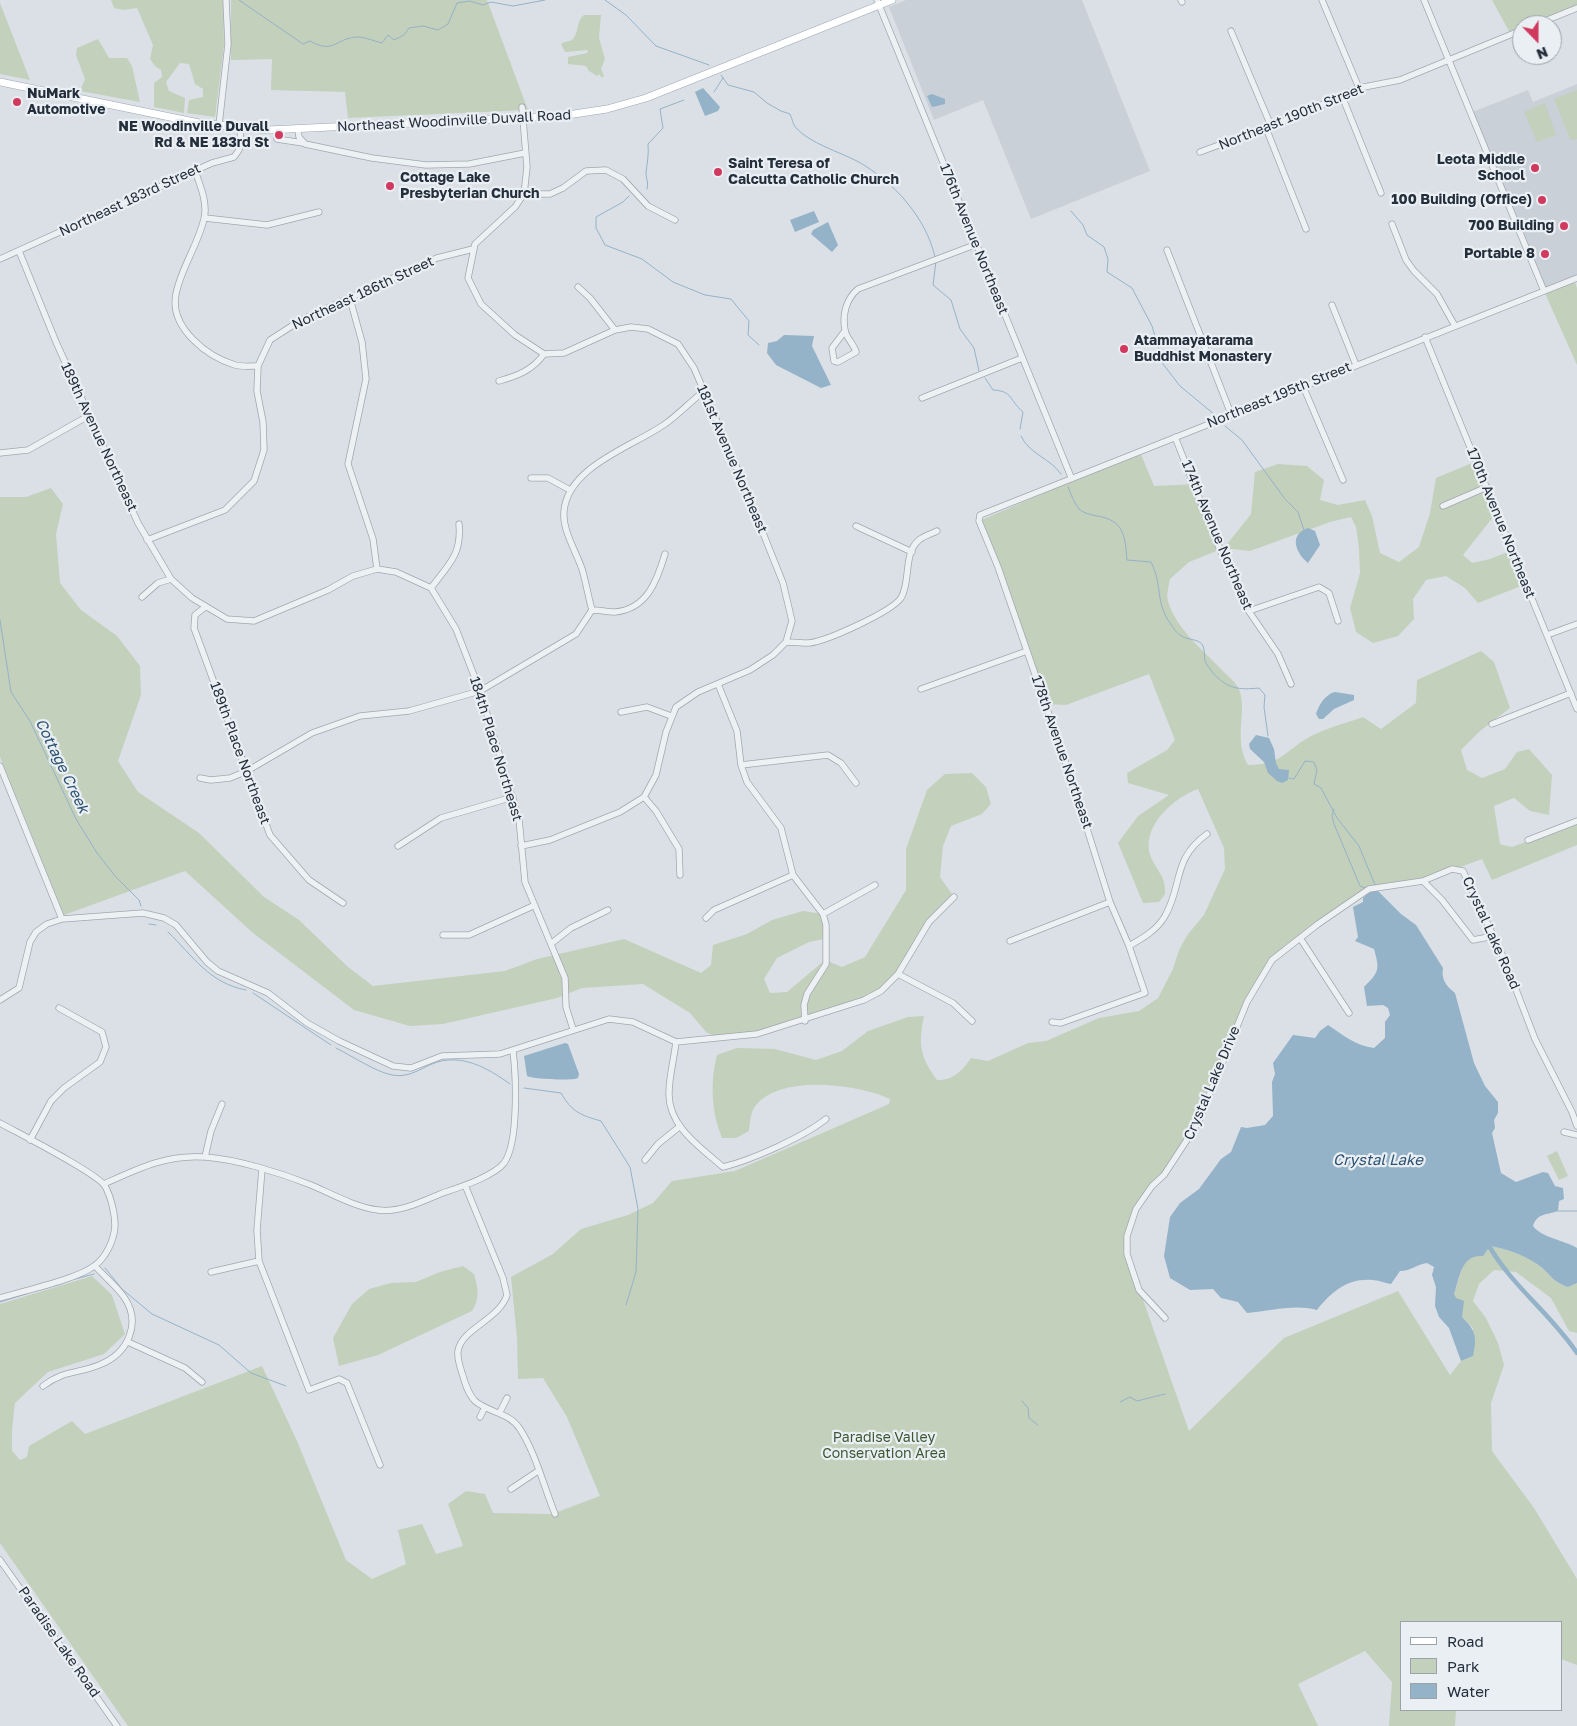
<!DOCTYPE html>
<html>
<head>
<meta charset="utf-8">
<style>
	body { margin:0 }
	#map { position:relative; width:1577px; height:1726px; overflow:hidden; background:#dbe0e6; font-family:"Golos Text",sans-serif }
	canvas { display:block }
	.legend { position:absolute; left:1400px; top:1621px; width:162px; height:90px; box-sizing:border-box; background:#eaeff4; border:1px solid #9ba2aa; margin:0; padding:6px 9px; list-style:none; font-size:15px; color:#252f3c }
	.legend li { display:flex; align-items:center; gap:10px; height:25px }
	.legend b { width:25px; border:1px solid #9ba2aa }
	.north { position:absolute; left:1512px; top:15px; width:50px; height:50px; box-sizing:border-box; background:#eaeff4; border:1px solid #9ba2aa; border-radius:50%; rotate:158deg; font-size:14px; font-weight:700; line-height:20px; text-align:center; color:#252f3c }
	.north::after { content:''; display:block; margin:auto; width:18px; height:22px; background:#d2395e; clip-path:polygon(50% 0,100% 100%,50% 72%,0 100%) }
</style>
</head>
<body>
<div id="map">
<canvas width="1577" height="1726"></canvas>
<ul class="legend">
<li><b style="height:6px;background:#fff"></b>Road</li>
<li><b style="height:14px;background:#c3d0bc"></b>Park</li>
<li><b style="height:14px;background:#94b2c8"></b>Water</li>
</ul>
<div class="north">N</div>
</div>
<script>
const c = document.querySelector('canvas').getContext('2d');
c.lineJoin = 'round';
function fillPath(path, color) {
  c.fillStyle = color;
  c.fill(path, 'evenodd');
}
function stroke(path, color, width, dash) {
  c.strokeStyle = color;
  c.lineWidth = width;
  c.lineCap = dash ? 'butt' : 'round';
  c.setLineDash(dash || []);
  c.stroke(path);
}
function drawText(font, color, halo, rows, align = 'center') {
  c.font = font + ' "Golos Text",sans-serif';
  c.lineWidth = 4.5;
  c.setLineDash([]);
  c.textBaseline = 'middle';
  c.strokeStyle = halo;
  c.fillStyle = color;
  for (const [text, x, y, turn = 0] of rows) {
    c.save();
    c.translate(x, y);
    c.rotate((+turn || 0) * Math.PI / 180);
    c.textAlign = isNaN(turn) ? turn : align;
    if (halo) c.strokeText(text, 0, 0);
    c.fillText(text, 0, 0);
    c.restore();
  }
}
fillPath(new Path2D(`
	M906 0H1082L1150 171 1031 219 983 100 934 120 889 7Z
	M1577 84V278L1544 291 1470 113 1528 90 1533 102Z`), '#c9d0d8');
fillPath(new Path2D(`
	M111 0H223L224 45 215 117 187 113 189 100 203 97V89L195 84 189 64 180 63 166 82 169 91 185 98 184 113 154 107V83L162 77 161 70 155 66 150 59 153 45 137 8 124 10 114 8Z
	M231 0H487L528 110 348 118 345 92 271 90 272 59 231 60Z
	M1492 0H1577V8L1531 25H1522V28L1510 33Z
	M0 3 30 80 0 74Z
	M584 15H601L599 38 605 59 601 69 604 76 602 78 599 74 597 76 589 71 586 66 568 64V57L587 53 588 50 565 52 561 44C565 41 568 42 572 40 580 32 575 22 584 15Z
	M98 39 109 58H127L132 66 140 102 80 91 85 79 76 55 77 48Z
	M1577 90V139L1573 140 1570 139 1554 99Z
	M1545 103 1556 135 1537 142 1524 112Z
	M1574 280 1577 288V365L1544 291Z
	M1140 452 1154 486 1197 484 1224 548 1251 514 1255 472 1278 464 1307 466 1324 480 1320 500 1338 505 1365 500 1372 516 1380 553 1399 562 1419 547 1430 513 1436 478 1477 461 1497 512 1463 555 1472 563 1490 559 1513 550 1526 584 1478 603 1465 588 1446 576 1426 580 1413 599 1414 619 1398 636 1373 643 1356 632 1350 608 1360 573 1359 549 1356 527 1351 517 1330 522 1250 551 1224 548 1189 562 1170 579C1169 585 1166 595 1168 601 1176 629 1203 650 1222 670 1227 675 1234 681 1238 687 1249 709 1232 739 1248 765 1283 765 1285 750 1311 736 1327 728 1346 723 1363 717L1381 729 1416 703 1417 680 1481 651 1494 662 1510 708 1480 731 1461 750 1467 770 1482 778 1505 769 1517 752 1529 749 1552 775 1549 815 1530 811 1514 798 1494 806 1500 844 1512 847 1577 823V845L1492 880 1482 859 1423 881 1374 887 1285 945 1271 959 1247 1002 1207 1101 1186 1144 1136 1209 1127 1236V1254L1189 1431 1284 1338 1398 1291 1450 1375 1461 1361 1473 1356V1328L1462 1317 1454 1294 1464 1262 1489 1246C1507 1249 1522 1254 1537 1264 1551 1273 1549 1280 1568 1287L1577 1283V1333L1569 1331 1551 1298 1516 1272 1494 1270 1479 1284 1473 1301 1486 1318 1498 1343 1504 1365 1491 1403 1492 1451 1534 1508 1577 1579V1665L1561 1659V1622H1401V1710H1456L1455 1726H1389L1392 1682 1365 1651 1298 1684 1318 1726H128L0 1543V1304L92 1276 112 1295 125 1334 104 1354 48 1372 15 1403 12 1430V1451L20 1460 27 1457 29 1446 72 1421 85 1434 262 1366 297 1441 346 1560 372 1579 406 1564 398 1530 422 1524 436 1554 463 1546 448 1504 466 1491 485 1494 493 1513 552 1514 600 1496 567 1417 543 1378 518 1379 517 1338 511 1277 553 1254 581 1229 628 1215 653 1203 672 1181 735 1171 889 1104 890 1099C858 1084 777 1073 754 1108 750 1114 750 1124 749 1131L736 1138H722C711 1112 710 1081 717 1055L737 1048 775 1049 816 1060 842 1051 868 1031 908 1017 924 1016C918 1044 920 1057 937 1080 953 1081 963 1070 971 1058L988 1061 1028 1043 1046 1041 1099 1018 1139 1011 1158 998 1173 969 1179 950 1188 934 1204 915 1225 869 1224 848 1198 789C1174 798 1145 823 1149 851 1151 861 1159 870 1163 879 1165 884 1165 890 1165 894L1159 902 1143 903 1118 843 1138 816 1169 795 1128 783 1127 773 1167 750 1175 740 1149 674 1066 705 1044 704 1037 681 979 521Z
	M51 488 63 504 56 534 60 583 81 610 117 636 140 666 141 695 118 761 138 792 199 833 264 897 299 920 348 967 373 986 505 971 537 959 624 939 701 973 711 965 713 945 747 934 772 920 803 911 823 914 824 939 809 942 777 958 764 979 770 993 787 992 825 960 842 967 865 957 906 890V849L927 790 945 774 972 773 986 787 991 804 982 814 951 826 943 846 940 877 954 897 941 909 898 974 881 991 757 1034 718 1038 706 1032 690 1013 643 984 582 988 557 998 443 1024 410 1026 354 1010 253 933 185 871 64 915 0 757V497H26Z
	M1557 1151 1568 1176 1559 1180 1547 1156Z
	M463 1266 474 1274C478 1288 480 1298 472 1311L378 1355 339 1366 333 1338 352 1304 369 1289 391 1283 416 1282 440 1272Z`), '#c3d0bc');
fillPath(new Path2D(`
	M703 88 720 107 718 111 705 116 695 92Z
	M932 94 945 99V104L932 107 927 96Z
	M814 211 819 222 795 232 790 220Z
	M828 222 838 245 832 252 811 234 813 230Z
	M784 335 814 336 812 346 831 385 821 388 776 365 767 353 768 343 777 341Z
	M1308 528 1315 531 1320 545 1308 563C1296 553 1288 535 1308 528Z
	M1335 692 1354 695V700L1334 709 1323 719H1319L1316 714C1319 704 1326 694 1335 692Z
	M1256 735 1269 738 1274 749 1276 763 1279 769 1289 770 1288 780 1282 783 1277 781 1268 773 1264 762 1250 749 1249 744Z
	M1365 889 1377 890 1401 914 1416 925 1443 968C1441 979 1446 986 1455 993L1474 1063 1485 1086 1498 1102V1113L1494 1120 1495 1128 1492 1133 1501 1173 1516 1182 1543 1172 1548 1173 1555 1186 1563 1188 1564 1199 1559 1201 1558 1211C1547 1215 1537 1213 1533 1226 1542 1238 1564 1240 1577 1248V1283L1568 1287C1549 1280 1551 1273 1537 1264 1522 1254 1507 1249 1490 1246L1483 1256C1461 1254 1460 1277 1454 1294L1456 1298 1464 1301 1462 1317C1476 1330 1477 1338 1473 1356L1461 1361 1449 1328 1439 1317 1435 1306 1436 1287 1432 1275 1434 1267 1427 1263C1417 1264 1411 1271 1400 1271L1391 1284C1384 1283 1379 1280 1372 1280 1348 1278 1331 1292 1317 1310 1293 1304 1272 1311 1247 1313L1238 1302 1221 1298 1213 1289 1190 1290 1170 1278 1164 1256 1170 1217 1180 1203 1199 1189 1221 1159 1231 1152 1241 1127 1247 1128 1265 1125 1273 1116 1272 1082 1275 1074 1273 1063 1293 1035 1315 1038 1320 1031 1328 1025C1343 1035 1356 1046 1374 1048L1385 1038V1022L1390 1015 1388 1008 1383 1005 1367 1006 1364 987C1379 972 1380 970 1374 949L1355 941 1358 937 1353 907 1363 902V898L1370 892Z
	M565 1043 568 1044 579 1074 578 1078C572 1081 532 1079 527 1076L524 1056Z`), '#94b2c8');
stroke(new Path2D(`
	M239 0 303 44 310 41C333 54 334 40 355 37 362 36 374 41 382 43L388 35 394 40 404 35 409 28 423 26 438 30 448 24 457 3 470 1 483 5 491 2 513 6 545 0
	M605 0 626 15 656 46 709 65
	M721 75 728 85 754 92 767 103 781 111 790 114C792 118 793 125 796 128 810 143 839 152 857 161 893 181 926 217 935 257
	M714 92 723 78
	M647 189C649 183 646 179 646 173 647 163 649 155 648 144L663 128 660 109 684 100
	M629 196 623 202 596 217V228L605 245 642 259 673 282 705 295 731 299 749 321 748 335 759 345
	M1071 211 1083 225 1087 235 1104 247 1108 259 1107 272 1132 288 1152 326 1163 364 1180 386 1215 415
	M936 261 933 285 951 300 960 329 974 348 979 371
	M985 378 993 390C1013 391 1009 400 1023 412L1020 429
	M1225 426 1242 440 1285 499 1298 512 1304 530
	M1021 436C1029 454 1050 458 1061 474
	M1068 487C1071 494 1074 503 1079 509 1083 513 1092 515 1097 516 1124 520 1125 536 1127 560L1151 562C1163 586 1155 602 1170 623 1174 629 1177 634 1183 637 1189 640 1200 639 1203 646 1205 651 1204 657 1205 661 1207 666 1211 670 1214 674 1228 689 1239 690 1259 688L1265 695 1264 707 1268 736
	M0 620 11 692 30 721 76 819 97 853 116 877 139 900 141 906
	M1289 778 1294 779 1305 761 1314 762 1317 770 1314 784 1321 788 1337 818 1359 846 1375 885
	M1334 809 1332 816 1334 824 1360 886 1365 888
	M149 924 156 925
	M168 932C194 957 209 983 246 990
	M253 993 331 1045
	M336 1048C352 1056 376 1072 392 1075 408 1078 418 1070 432 1064 460 1052 488 1068 510 1084
	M524 1088 561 1093C572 1112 580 1115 601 1121L630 1167 638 1209 636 1272 626 1305
	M1558 1211H1577
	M105 1268 122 1289 152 1314 219 1345 251 1373 286 1386
	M68 1281 94 1274
	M0 1302 26 1294
	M1022 1401 1028 1408 1029 1418 1038 1425
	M1120 1402 1130 1397 1137 1401 1165 1394`), '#94b2c8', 1);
stroke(new Path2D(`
	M1489 1246C1513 1287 1551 1314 1577 1353`), '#94b2c8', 4.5);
const minor = new Path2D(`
	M877 0 1071 477
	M1181 0 1182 2
	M1322 0 1359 88
	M1424 0 1544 291
	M1535 25 1577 8
	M1231 31 1271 126
	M1342 96 1381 193
	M522 107 527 167 524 194 515 207 475 244 468 278 481 304 515 335 544 354
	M219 125 228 44 226 0
	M1266 128 1306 229
	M298 129 299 137 305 144 372 158 426 165 469 164 525 153
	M277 139 303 143
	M1200 152 1292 118 1359 88 1400 80 1522 30
	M195 171C200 185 208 203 204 219 198 245 181 268 176 294 169 328 208 357 235 365 242 367 251 366 258 366
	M524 194H550L563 188 586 171 606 170 623 179 648 206 675 220
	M205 218 267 225 319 212
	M1392 224 1406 260 1414 271 1437 294 1455 326
	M1167 250 1231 414
	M19 251 56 342 138 523 171 579 192 598 227 619 254 621 328 590 353 576 377 569 396 572 431 588 456 629 480 691 519 819 525 882 565 978 566 1007 573 1029
	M0 259 212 163 234 157 239 150 241 128
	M578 287 590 298 615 330
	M350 299 362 342 366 379 348 464 373 539 377 569
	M1332 305 1356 365
	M845 331 832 348 834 361 838 362 856 352C854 344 846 338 845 330 842 315 846 299 858 289L977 244
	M1425 337 1577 709
	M499 381C517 376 533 370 544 354L564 353 615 330 631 327 648 329 678 344 694 368 739 473 783 583 792 621 786 642 773 655 750 670 698 692 676 707 666 732 656 775 644 797 620 812 550 840 521 846
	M1303 386 1343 480
	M922 398 1022 358
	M1175 437 1218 545 1248 610 1278 654 1291 684
	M0 453 28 450 90 415
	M531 478H548L570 490
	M1443 506 1487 487
	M856 526 912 552
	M147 540 225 510 254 481 264 450 263 422 257 391 258 366 270 340 301 320 437 258 473 249
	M431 588C448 565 462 555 459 524
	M142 597 158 583 171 579
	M204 608 195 615 194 628 270 835 309 880 343 903
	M592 610C588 596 586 582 582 569 576 551 562 530 564 511 568 466 634 446 665 424 678 415 690 402 703 392
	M1249 611 1319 587 1329 593 1338 621
	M1547 635 1577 624
	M786 642C793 642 801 643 809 643 827 641 891 612 901 598 911 582 903 553 919 540 924 536 931 534 937 531
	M718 684 737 731 741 765 747 782 781 828 793 875 823 914 826 925V964L807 994 804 1005 805 1021
	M921 689 1027 651
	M621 712 647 707 671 716
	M1492 724 1571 693
	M741 765 828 755 841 763 856 783
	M0 766 62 919
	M200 778 211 780 230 778 247 771 312 733 360 716 409 711 480 691 576 634 592 610C599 610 608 612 615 612 647 609 657 581 665 554
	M644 797 656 811 679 849 680 875
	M1528 840 1577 821
	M398 846 441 818 513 797
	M1423 881 1442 900 1473 940 1494 936
	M823 914 875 885
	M706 918 714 910 793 875
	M443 935H469L533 906
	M1300 938 1349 1013
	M1010 941 1110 902
	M552 943 571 928 608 910
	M1129 946C1143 938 1157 930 1165 916 1183 885 1172 859 1207 834
	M898 974 953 1003 972 1021
	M0 1000 19 988 30 942 36 932 47 924 62 919 143 913 164 918 176 925 207 962 218 971 268 993 307 1023 339 1041 393 1066 411 1068 442 1056 500 1054 609 1019 633 1022 676 1042 757 1034 864 1000 881 991 898 974 929 922 954 897
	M1052 1022 1061 1023 1145 993 1129 946 1110 902 1073 784 998 567 979 521 980 515 1577 278
	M676 1042C674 1059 669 1077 669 1093 668 1126 701 1148 723 1167 752 1160 803 1137 826 1119
	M0 1123C18 1133 97 1173 105 1186 111 1197 115 1214 115 1226 114 1240 106 1258 94 1266 78 1279 22 1291 0 1298
	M1564 1132 1577 1135
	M30 1140 51 1101 64 1088 100 1062 106 1047 102 1032 59 1008
	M205 1157 211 1131 222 1104
	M645 1160 658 1144 679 1127
	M262 1169 257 1230 259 1261 309 1390 339 1379 347 1383 380 1465
	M104 1184C137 1169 167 1154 205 1157 236 1159 281 1173 311 1185 332 1194 355 1207 378 1210 399 1213 421 1202 440 1194 457 1188 493 1177 504 1163 519 1143 516 1075 513 1051
	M465 1185 503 1278 507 1295C499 1320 462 1328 458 1351 457 1358 460 1367 462 1373 465 1383 468 1394 475 1401 489 1413 509 1412 520 1429 536 1454 544 1487 555 1514
	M211 1272 259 1261
	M1165 1318 1139 1290 1127 1254V1236L1136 1209 1152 1186 1164 1175 1198 1123 1247 1002 1272 960 1318 924 1369 889 1423 881 1452 869 1463 871 1505 961 1535 1039 1572 1112 1577 1126
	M128 1342 185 1368 202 1382
	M43 1386C64 1370 77 1374 99 1365 128 1354 142 1323 124 1297 116 1286 104 1276 95 1266
	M500 1412 507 1398
	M480 1417 485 1407
	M511 1489 538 1471
	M0 1560 117 1726`);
const major = new Path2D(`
	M0 82 199 123 268 130 561 116 607 109 646 98 892 0`);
stroke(minor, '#a1a7b0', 7);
stroke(major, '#9aa6b2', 8);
stroke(minor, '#eef1f4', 5.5);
stroke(major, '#fff', 7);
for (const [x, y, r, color] of [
	[17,102,5,"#d2395e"],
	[279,135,5,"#d2395e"],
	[1535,168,5,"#d2395e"],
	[718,172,5,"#d2395e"],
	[390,186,5,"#d2395e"],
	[1542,200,5,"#d2395e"],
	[1564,226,5,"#d2395e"],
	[1545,254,5,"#d2395e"],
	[1124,349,5,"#d2395e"]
]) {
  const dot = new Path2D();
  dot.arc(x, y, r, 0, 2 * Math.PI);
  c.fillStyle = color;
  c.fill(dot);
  stroke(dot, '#eaeff4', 2);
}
drawText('bold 14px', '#252f3c', '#eaeff4', [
	["NuMark",27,94,"left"],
	["Automotive",27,110,"left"],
	["NE Woodinville Duvall",269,127],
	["Rd & NE 183rd St",269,143],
	["Leota Middle",1525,160],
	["School",1525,176],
	["Saint Teresa of",728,164,"left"],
	["Calcutta Catholic Church",728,180,"left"],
	["Cottage Lake",400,178,"left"],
	["Presbyterian Church",400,194,"left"],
	["100 Building (Office)",1532,200],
	["700 Building",1554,226],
	["Portable 8",1535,254],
	["Atammayatarama",1134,341,"left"],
	["Buddhist Monastery",1134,357,"left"]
], 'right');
drawText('14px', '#252f3c', '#eaeff4', [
	["Northeast 190th Street",1291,117,-22],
	["Northeast Woodinville Duvall Road",454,121,-3],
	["Northeast 183rd Street",130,200,-25],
	["176th Avenue Northeast",974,239,68],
	["Northeast 186th Street",363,293,-25],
	["Northeast 195th Street",1279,395,-22],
	["189th Avenue Northeast",99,437,65],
	["181st Avenue Northeast",732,459,67],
	["170th Avenue Northeast",1501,523,68],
	["174th Avenue Northeast",1217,535,67],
	["184th Place Northeast",496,749,73],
	["178th Avenue Northeast",1062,752,71],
	["189th Place Northeast",240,753,70],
	["Crystal Lake Road",1491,933,66],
	["Crystal Lake Drive",1212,1083,-67],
	["Paradise Lake Road",59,1642,55]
]);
drawText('14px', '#3c5832', '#eaeff4', [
	["Paradise Valley",884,1438],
	["Conservation Area",884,1454]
]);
drawText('italic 15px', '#2e5271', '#eaeff4', [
	["Cottage Creek",62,766,64],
	["Crystal Lake",1378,1160]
]);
</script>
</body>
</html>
